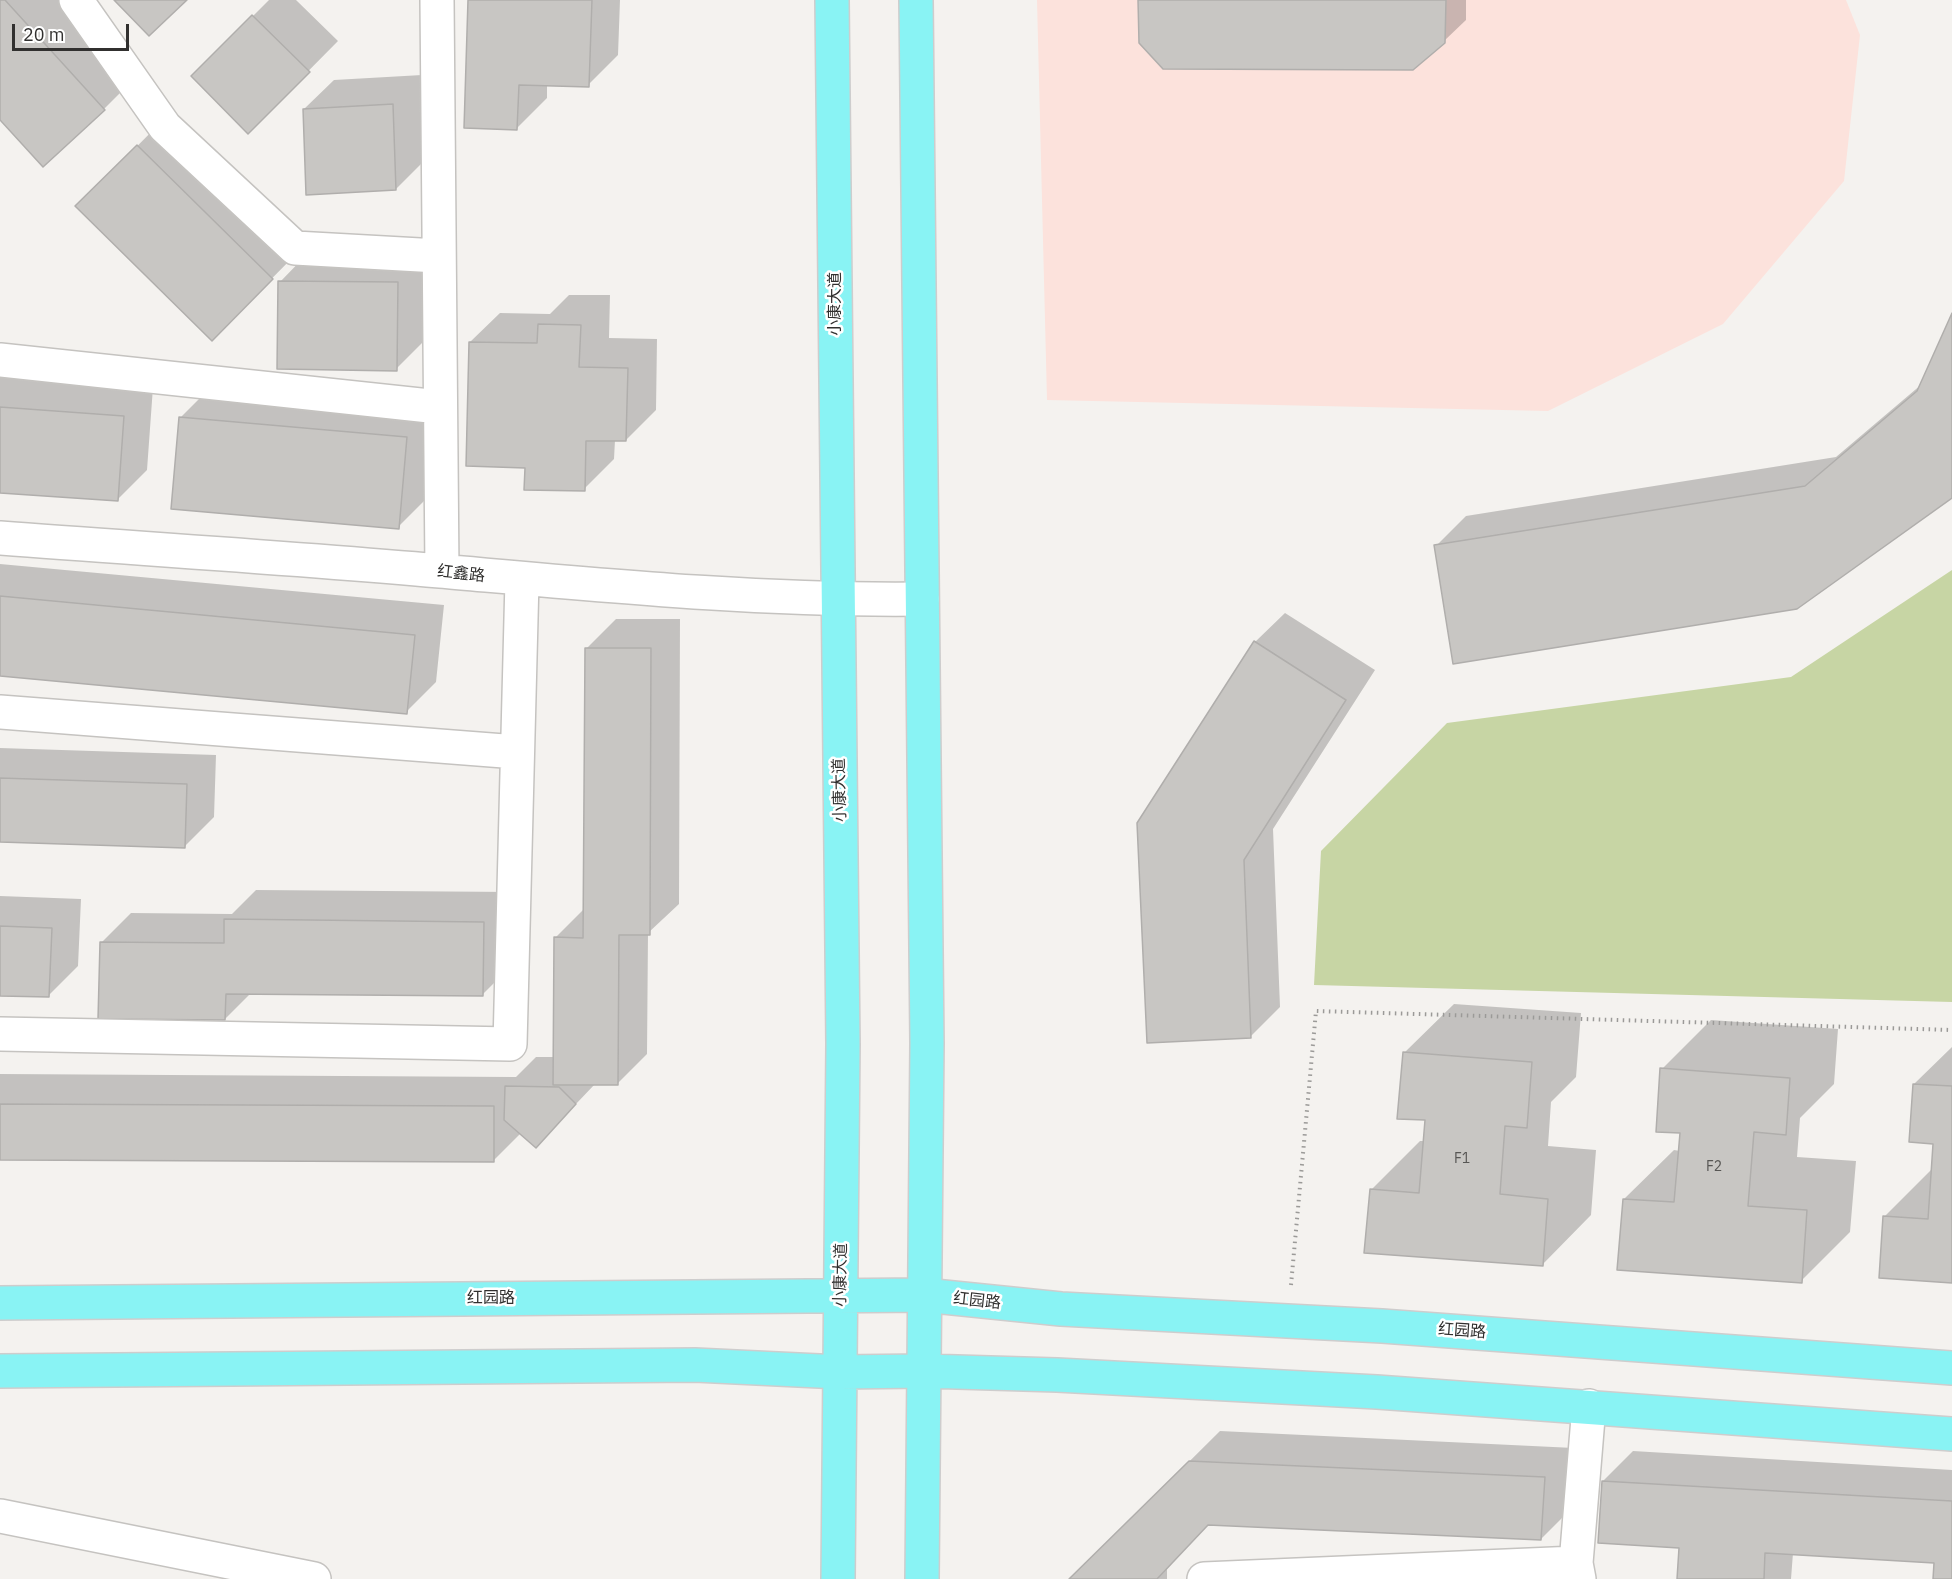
<!DOCTYPE html>
<html>
<head>
<meta charset="utf-8">
<style>
	body { margin:0 }
	#map { position:relative; width:1952px; height:1579px; overflow:hidden; background:#f4f2ef; font-family:"IBM Plex Sans",sans-serif }
	canvas { display:block }
	.scale { position:absolute; left:12px; top:24px; width:117px; height:27px; box-sizing:border-box; border:3px solid #31302f; border-top:0; padding-left:8px; font-size:18px; line-height:21px; white-space:nowrap; color:#31302f; -webkit-text-stroke:4px #fff; paint-order:stroke }
</style>
</head>
<body>
<div id="map">
<canvas width="1952" height="1579"></canvas>
<div class="scale">20 m</div>
</div>
<script>
const c = document.querySelector('canvas').getContext('2d');
c.lineJoin = 'round';
function fillPath(path, color) {
  c.fillStyle = color;
  c.fill(path, 'evenodd');
}
function stroke(path, color, width, dash) {
  c.strokeStyle = color;
  c.lineWidth = width;
  c.lineCap = dash ? 'butt' : 'round';
  c.setLineDash(dash || []);
  c.stroke(path);
}
function drawText(font, color, halo, rows, align = 'center') {
  c.font = font + ' "IBM Plex Sans","Noto Sans SC",sans-serif';
  c.lineWidth = 5;
  c.setLineDash([]);
  c.textBaseline = 'middle';
  c.strokeStyle = halo;
  c.fillStyle = color;
  for (const [text, x, y, turn = 0] of rows) {
    c.save();
    c.translate(x, y);
    c.rotate((+turn || 0) * Math.PI / 180);
    c.textAlign = isNaN(turn) ? turn : align;
    if (halo) c.strokeText(text, 0, 0);
    c.fillText(text, 0, 0);
    c.restore();
  }
}
fillPath(new Path2D(`
	M1037 0H1846L1860 35 1844 181 1723 324 1548 411 1047 400Z`), '#fce2dc');
fillPath(new Path2D(`
	M1952 570V1002L1314 985 1321 851 1447 723 1791 677Z`), '#c7d5a4');
fillPath(new Path2D(`
	M0 0H62L134 79 104 109 0 117Z
	M269 0H296L338 41 248 132 193 76Z
	M470 0H620L618 55 588 85 547 84V98L517 128Z
	M1139 0H1466V20L1444 41Z
	M422 75 426 159 396 189 304 109 334 80Z
	M167 116 302 248 212 339 78 206Z
	M309 252 427 253 426 339 396 369 280 282Z
	M569 295H610L609 338 657 339 656 410 626 440H615L614 459 584 489 526 466 470 342 500 313 550 314Z
	M1952 317V496L1436 546 1466 516 1836 457 1922 384Z
	M0 376 153 387 147 470 117 500 0 492Z
	M210 388 436 408 428 497 398 527 180 418Z
	M0 564 444 605 436 682 406 712 0 675Z
	M1285 613 1375 670 1273 829 1280 1007 1250 1037 1148 1041 1255 642Z
	M616 619H680L679 904 648 933 647 1054 617 1084H595L536 1146 521 1133 493 1161 0 1158V1074L516 1077 536 1057H555V938L585 908 586 649Z
	M0 748 216 755 214 817 184 847 0 841Z
	M256 890 513 892 512 965 482 995 251 993 225 1019 101 943 131 913 232 914Z
	M0 896 81 899 78 966 48 996 0 994Z
	M1454 1004 1581 1013 1576 1077 1551 1102 1548 1146 1596 1150 1591 1215 1542 1265 1371 1190 1420 1141H1425L1427 1119 1404 1053Z
	M1711 1020 1838 1029 1834 1084 1800 1118 1797 1157 1856 1161 1850 1232 1801 1281 1624 1199 1674 1150 1680 1151 1681 1132 1662 1069Z
	M1952 1047V1281L1885 1216 1933 1168 1935 1143 1914 1084Z
	M1220 1431 1574 1448 1571 1509 1541 1539 1209 1523 1167 1568V1579H1071Z
	M1633 1451 1952 1470V1579H1934L1935 1562 1793 1553 1791 1579H1678L1680 1546 1603 1481Z`), '#0003');
const building = new Path2D(`
	M0 0H5L105 110 43 167 0 120Z
	M114 0H187L149 36Z
	M468 0H592L589 87 519 85 517 130 464 128Z
	M1138 0H1446L1445 43 1413 70 1163 69 1139 43Z
	M252 15 310 72 248 134 191 76Z
	M393 104 396 190 306 195 303 109Z
	M137 145 273 279 212 341 75 206Z
	M278 281 398 282 397 371 277 369Z
	M1952 313V498L1797 609 1453 664 1434 545 1805 486 1917 391Z
	M538 324 581 325 579 367 628 368 626 441H586L585 491 524 490 525 468 466 466 469 342 537 343Z
	M0 407 124 416 118 501 0 493Z
	M179 417 407 437 399 529 171 509Z
	M0 596 415 635 407 714 0 676Z
	M1254 641 1346 700 1244 860 1251 1038 1147 1043 1137 823Z
	M585 648H651L650 935H619L618 1085H553L554 937 583 938Z
	M0 778 187 784 185 848 0 842Z
	M224 919 484 922 483 996 226 994 225 1020 98 1019 100 942 224 943Z
	M0 926 52 928 49 997 0 996Z
	M1403 1052 1532 1062 1527 1128 1505 1126 1500 1194 1548 1199 1543 1266 1364 1253 1370 1189 1419 1193 1425 1120 1397 1119Z
	M1660 1068 1790 1078 1786 1135 1754 1132 1748 1206 1807 1210 1802 1283 1617 1270 1623 1199 1674 1202 1680 1133 1656 1132Z
	M1913 1084 1952 1086V1283L1879 1278 1883 1216 1928 1219 1933 1144 1909 1142Z
	M505 1086 559 1087 576 1104 536 1148 504 1120Z
	M0 1104 494 1106V1162L0 1160Z
	M1189 1461 1545 1477 1541 1540 1208 1525 1157 1579H1069Z
	M1602 1481 1952 1501V1579H1933L1934 1563 1765 1553 1764 1579H1677L1679 1548 1598 1543Z`);
fillPath(building, '#c8c6c3');
stroke(building, '#b0aeac', 1.5);
const minor = new Path2D(`
	M76 0 165 127 295 248 438 256
	M437 0 442 571
	M0 360 439 407
	M0 538C147 549 294 558 440 571 600 585 761 601 922 599
	M0 712 517 752
	M0 1034 510 1044 522 580
	M0 1516 314 1579
	M1204 1579 1576 1563
	M1579 1579 1576 1563 1589 1406`);
const major = new Path2D(`
	M832 0 843 1044 838 1579
	M916 0 927 1043 922 1579
	M0 1303 924 1295 1061 1309 1382 1326 1952 1368
	M0 1371 695 1365 840 1372 924 1371 1057 1375 1377 1392 1952 1434`);
stroke(minor, '#c5c3c0', 36);
stroke(major, '#cecdcd', 36);
stroke(new Path2D(`
	M1291 1285 1316 1011 1952 1030`), '#9b9a98', 4, [1.5, 4.5]);
stroke(minor, '#fff', 33);
stroke(major, '#89f3f4', 33);
drawText('14px', '#575654', null, [
	["F1",1462,1159],
	["F2",1714,1167]
]);
drawText('16px', '#31302f', '#fff', [
	["小康大道",835,304,-90],
	["红鑫路",461,574,6],
	["小康大道",840,790,-91],
	["小康大道",841,1275,-89],
	["红园路",491,1298],
	["红园路",977,1301,6],
	["红园路",1462,1331,4]
]);
</script>
</body>
</html>
